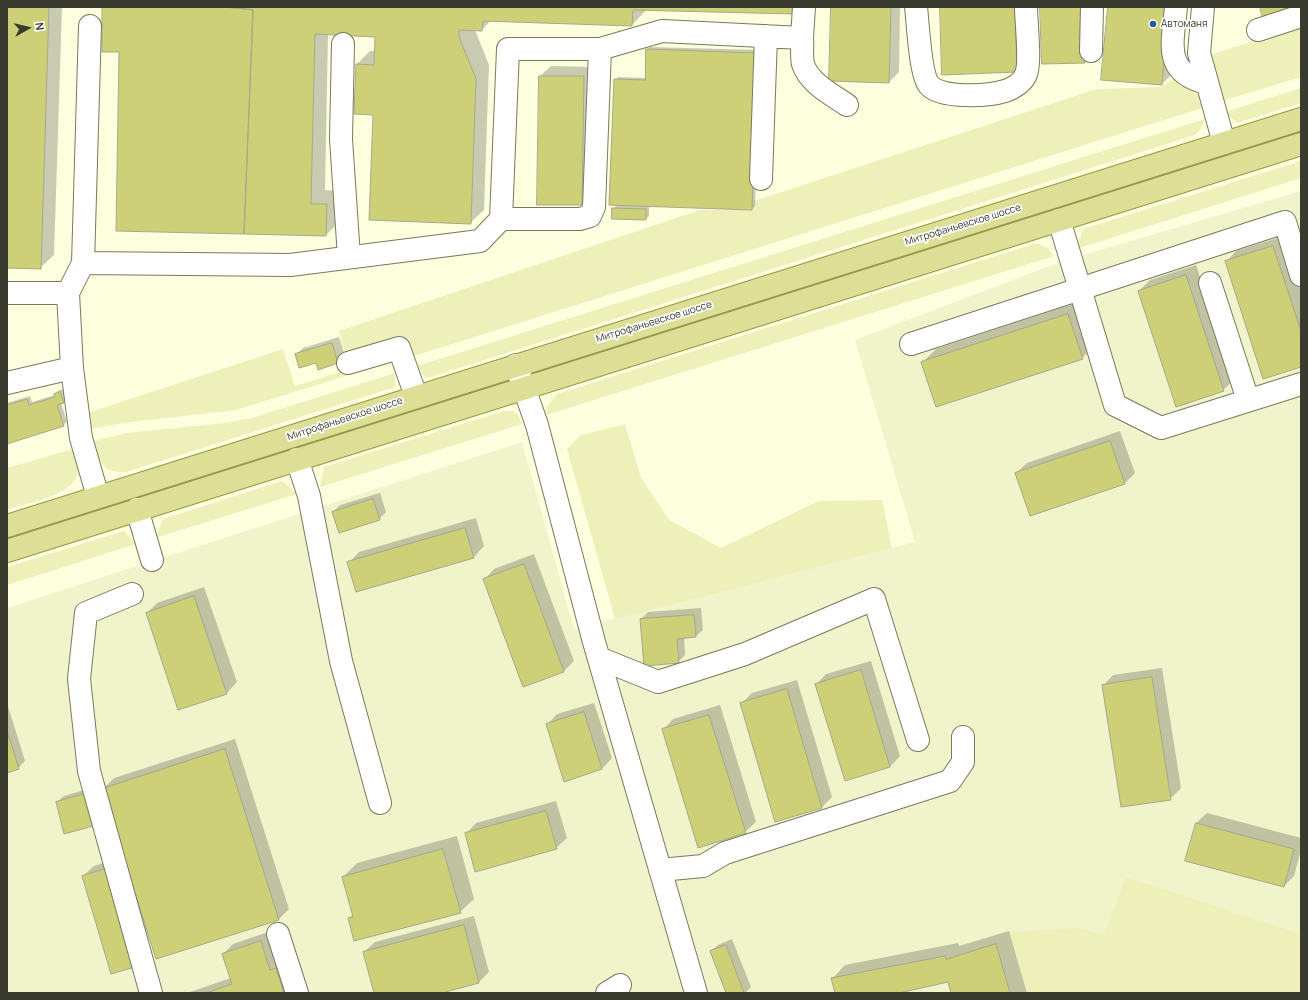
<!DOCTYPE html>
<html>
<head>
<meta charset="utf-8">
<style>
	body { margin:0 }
	#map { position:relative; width:1308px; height:1000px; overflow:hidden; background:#fcfede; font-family:Manrope,sans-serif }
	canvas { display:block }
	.frame { position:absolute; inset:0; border:8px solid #3a3b2f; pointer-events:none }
	.north { position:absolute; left:8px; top:8px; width:40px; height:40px; -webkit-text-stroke:3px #fff; paint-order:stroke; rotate:82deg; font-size:11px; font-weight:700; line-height:16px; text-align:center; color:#3a3b2f }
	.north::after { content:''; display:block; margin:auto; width:14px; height:18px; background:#3a3b2f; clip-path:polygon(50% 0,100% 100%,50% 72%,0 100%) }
</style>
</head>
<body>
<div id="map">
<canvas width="1308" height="1000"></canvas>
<div class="frame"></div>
<div class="north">N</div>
</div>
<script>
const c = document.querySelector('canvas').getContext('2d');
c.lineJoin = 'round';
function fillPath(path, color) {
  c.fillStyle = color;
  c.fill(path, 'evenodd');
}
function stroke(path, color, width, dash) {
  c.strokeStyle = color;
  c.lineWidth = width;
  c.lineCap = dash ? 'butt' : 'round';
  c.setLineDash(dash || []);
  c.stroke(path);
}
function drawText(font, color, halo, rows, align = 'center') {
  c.font = font + ' Manrope,sans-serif';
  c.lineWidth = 3.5;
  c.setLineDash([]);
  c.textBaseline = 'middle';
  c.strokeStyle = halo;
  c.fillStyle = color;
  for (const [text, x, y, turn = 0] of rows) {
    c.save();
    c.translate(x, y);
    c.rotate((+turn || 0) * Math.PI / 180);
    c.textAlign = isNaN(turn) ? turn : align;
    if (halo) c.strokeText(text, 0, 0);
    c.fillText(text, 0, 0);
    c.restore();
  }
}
fillPath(new Path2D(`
	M1301 191V993H7V608L522 442 574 629 915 542 855 340 1063 261Z`), '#f1f3cb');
fillPath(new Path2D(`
	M1301 27V77L1222 101 1209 55Z
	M1174 79H1179L1198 93 1202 108 414 356 408 338 346 357 339 331 700 210H752L754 201 1097 89 1160 87Z
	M1301 88V103L1237 123 1225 112Z
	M1205 119 1199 131 1195 135 440 374 426 378 417 366Z
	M1301 161V178L1076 249 1083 229Z
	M1037 243 1047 248 1054 256 546 415 547 407 557 394Z
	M283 349 295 386 383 359 384 364 236 410 123 423 90 429 87 413Z
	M395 373V387L126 472C103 474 98 460 93 441L127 433 224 423 252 418Z
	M504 411H513L518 415 522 424 320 487 324 467Z
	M625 424 641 478 669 520 721 548 819 501 882 500 892 548 615 619 567 449 581 435Z
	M73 449C75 455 78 463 78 470 77 495 27 503 7 510V468Z
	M282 481 297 494 158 537V532L163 519Z
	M124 531 136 544 7 585V567Z
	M1126 877 1301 934V993H1028L1009 932 1079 928 1104 935Z`), '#eef0b9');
fillPath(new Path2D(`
	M7 7H62L54 255 40 268 7 267Z
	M103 7 646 10 632 25 491 20 482 30H475L489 65 484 210 470 223 374 114 357 64 370 51H376V36L328 33 325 190 340 191 339 222 326 235 120 51Z
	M832 7H900L899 72 889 82Z
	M941 7H1029L1017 71Z
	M1109 7 1175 71 1162 84Z
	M650 47 760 50 755 206 752 209 649 206V216L646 219 613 209 617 205 615 80 618 77 646 78 647 50Z
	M551 66 594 67 592 194 581 204 540 76Z
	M1284 236 1301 290V366L1226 262 1236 251Z
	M1196 265 1234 380 1223 390 1139 291 1150 280Z
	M1082 301 1096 345 1082 358 922 363 936 349Z
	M339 337 345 355 338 362 317 361 296 355 303 348Z
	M63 389 67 399 61 403 67 422 63 425 7 443V403L30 396 32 402 55 395 58 391Z
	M1120 431 1135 473 1124 484 1016 473 1027 463Z
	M380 493 386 512 379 519 333 512 340 505Z
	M476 518 484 546 474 557 357 591 349 563 359 552Z
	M534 554 574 661 564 671 524 686 484 580 494 569Z
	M204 587 237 682 227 693 179 709 147 613 157 603Z
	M701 608 703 630 696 636 684 637 685 655 678 662 641 619 648 612Z
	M871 661 900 756 890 767 845 780 816 685 826 674Z
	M1162 668 1181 788 1170 799 1103 686 1113 675Z
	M797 680 832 797 822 807 741 704 752 693Z
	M7 703 25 761 18 768 7 772Z
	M594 703 612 758 602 769 547 725 557 714Z
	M720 705 756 822 745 832 663 730 673 719Z
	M235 739 289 909 279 919 157 958 103 789 114 778Z
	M91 788 99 818 57 802 64 796Z
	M556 801 567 838 556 848 466 834 476 823Z
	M1207 813 1301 838V850L1294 876 1284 886 1196 823Z
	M457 836 474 899 460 912 355 940 349 918 353 914 343 877 357 863Z
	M116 859 134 967 83 876 94 866Z
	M474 916 489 972 479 982 438 993H375L364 952 375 942Z
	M271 931 297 993H187L231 978 223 954 233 944Z
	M1009 931 1027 993H952L948 981 894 993H836L832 979 845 965 958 943 959 946Z
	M732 939 751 987 745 993H727L711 951 718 945Z`), '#0003');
const building = new Path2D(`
	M7 7H49L41 269 7 268Z
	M69 7H225L253 10 244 234 116 231 119 52H102V8Z
	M225 7H793V14L633 10 632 26 483 21 482 31 459 30V37L476 79 471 224 369 220 373 115 354 114 356 64 374 65 375 37 315 34 311 204H327L326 236 244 234 253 10Z
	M831 7H891L889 83 829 81Z
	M940 7H1015L1017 72 942 75Z
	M1040 7H1083L1085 63 1042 64Z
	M1108 7H1169L1162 85 1101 80Z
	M1260 7H1301L1263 18Z
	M646 49 757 53 752 210 609 205 614 79 645 80Z
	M539 76H584L582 205H537Z
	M612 208 646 209V220L612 219Z
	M1273 246 1301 331V367L1263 379 1225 261Z
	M1186 275 1224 391 1176 407 1138 291Z
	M1068 314 1083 359 936 407 921 362Z
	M332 343 338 363 318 370 316 363 299 368 295 354Z
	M60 392 64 403 57 405 64 426 7 444V405L27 399 29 405 55 397 54 394Z
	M1110 441 1125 484 1030 516 1015 473Z
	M373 499 380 520 339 533 332 512Z
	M465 528 474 558 356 592 347 562Z
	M524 564 564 672 523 687 483 579Z
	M194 596 227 694 178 710 146 613Z
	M694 615 696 637 677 639 679 663 644 666 640 619Z
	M861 670 890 767 845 781 815 684Z
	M1152 677 1171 800 1121 807 1102 685Z
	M787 689 822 808 775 822 740 703Z
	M584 712 602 769 564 782 546 724Z
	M709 715 746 833 698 848 662 729Z
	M7 731 19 769 7 773Z
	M225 749 279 920 156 959 102 789Z
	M84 794 93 826 64 834 56 802Z
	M546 811 557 849 475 872 465 833Z
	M1196 823 1294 849 1284 887 1185 861Z
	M443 849 461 913 354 941 348 918 353 917 342 877Z
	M106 869 135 967 111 974 82 876Z
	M464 925 479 983 442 993H374L363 952Z
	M261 941 270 970 276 968 284 993H206L232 984 222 954Z
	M996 944 1010 993H951L948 982 899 993H835L831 978 945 956 946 959Z
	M726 945 744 993H726L710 951Z`);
fillPath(building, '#ced077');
stroke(building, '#a6a88a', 1);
const minor = new Path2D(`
	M916 7C918 23 920 74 929 85 941 99 989 96 1005 91 1014 88 1023 82 1026 74 1031 63 1026 21 1026 7
	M1176 7C1173 42 1162 73 1207 83
	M1203 7 1199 53 1224 143
	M90 26 83 263 68 293 72 368 81 438 98 497
	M1258 30 1301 16
	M802 38C803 46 801 56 803 64 809 83 831 94 847 105
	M343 44 341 139 349 257
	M1091 51 1092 7
	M761 179 766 36
	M501 219H580L590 216 594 207 600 49
	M83 263 290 265 480 241 501 219 508 49H600L662 31 802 38 804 7
	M1301 275 1285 222 1080 289 1115 405 1161 428 1301 384
	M1210 283 1248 400
	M7 293H68
	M911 344 1080 289 1059 220
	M348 363 399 348 416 396
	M516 365 537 425 594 642 696 993
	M7 383 72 368
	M297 459 309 496 341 661 380 803
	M137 509 152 560
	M132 594 86 613 79 679 89 771 151 993
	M599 658 658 682 745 654 874 599 918 740
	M660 870 703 866 725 853 950 781 963 762V737
	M278 934 297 993
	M607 993 620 985`);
const major = new Path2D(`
	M7 526 1301 119
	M7 551 1301 144`);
stroke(minor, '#78795d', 24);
stroke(major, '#969744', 24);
stroke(minor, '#fff', 22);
stroke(major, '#dedf96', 22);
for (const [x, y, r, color] of [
	[1153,24,4,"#225d94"]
]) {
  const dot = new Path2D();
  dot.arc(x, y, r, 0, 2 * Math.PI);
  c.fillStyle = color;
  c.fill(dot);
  stroke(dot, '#fff', 1.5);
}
drawText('10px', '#3a3b2f', '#fff', [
	["Автоманя",1161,24]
], 'left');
drawText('10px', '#3a3b2f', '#fff', [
	["Митрофаньевское шоссе",963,225,-17],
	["Митрофаньевское шоссе",654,322,-17],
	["Митрофаньевское шоссе",345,419,-18]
]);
</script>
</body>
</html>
